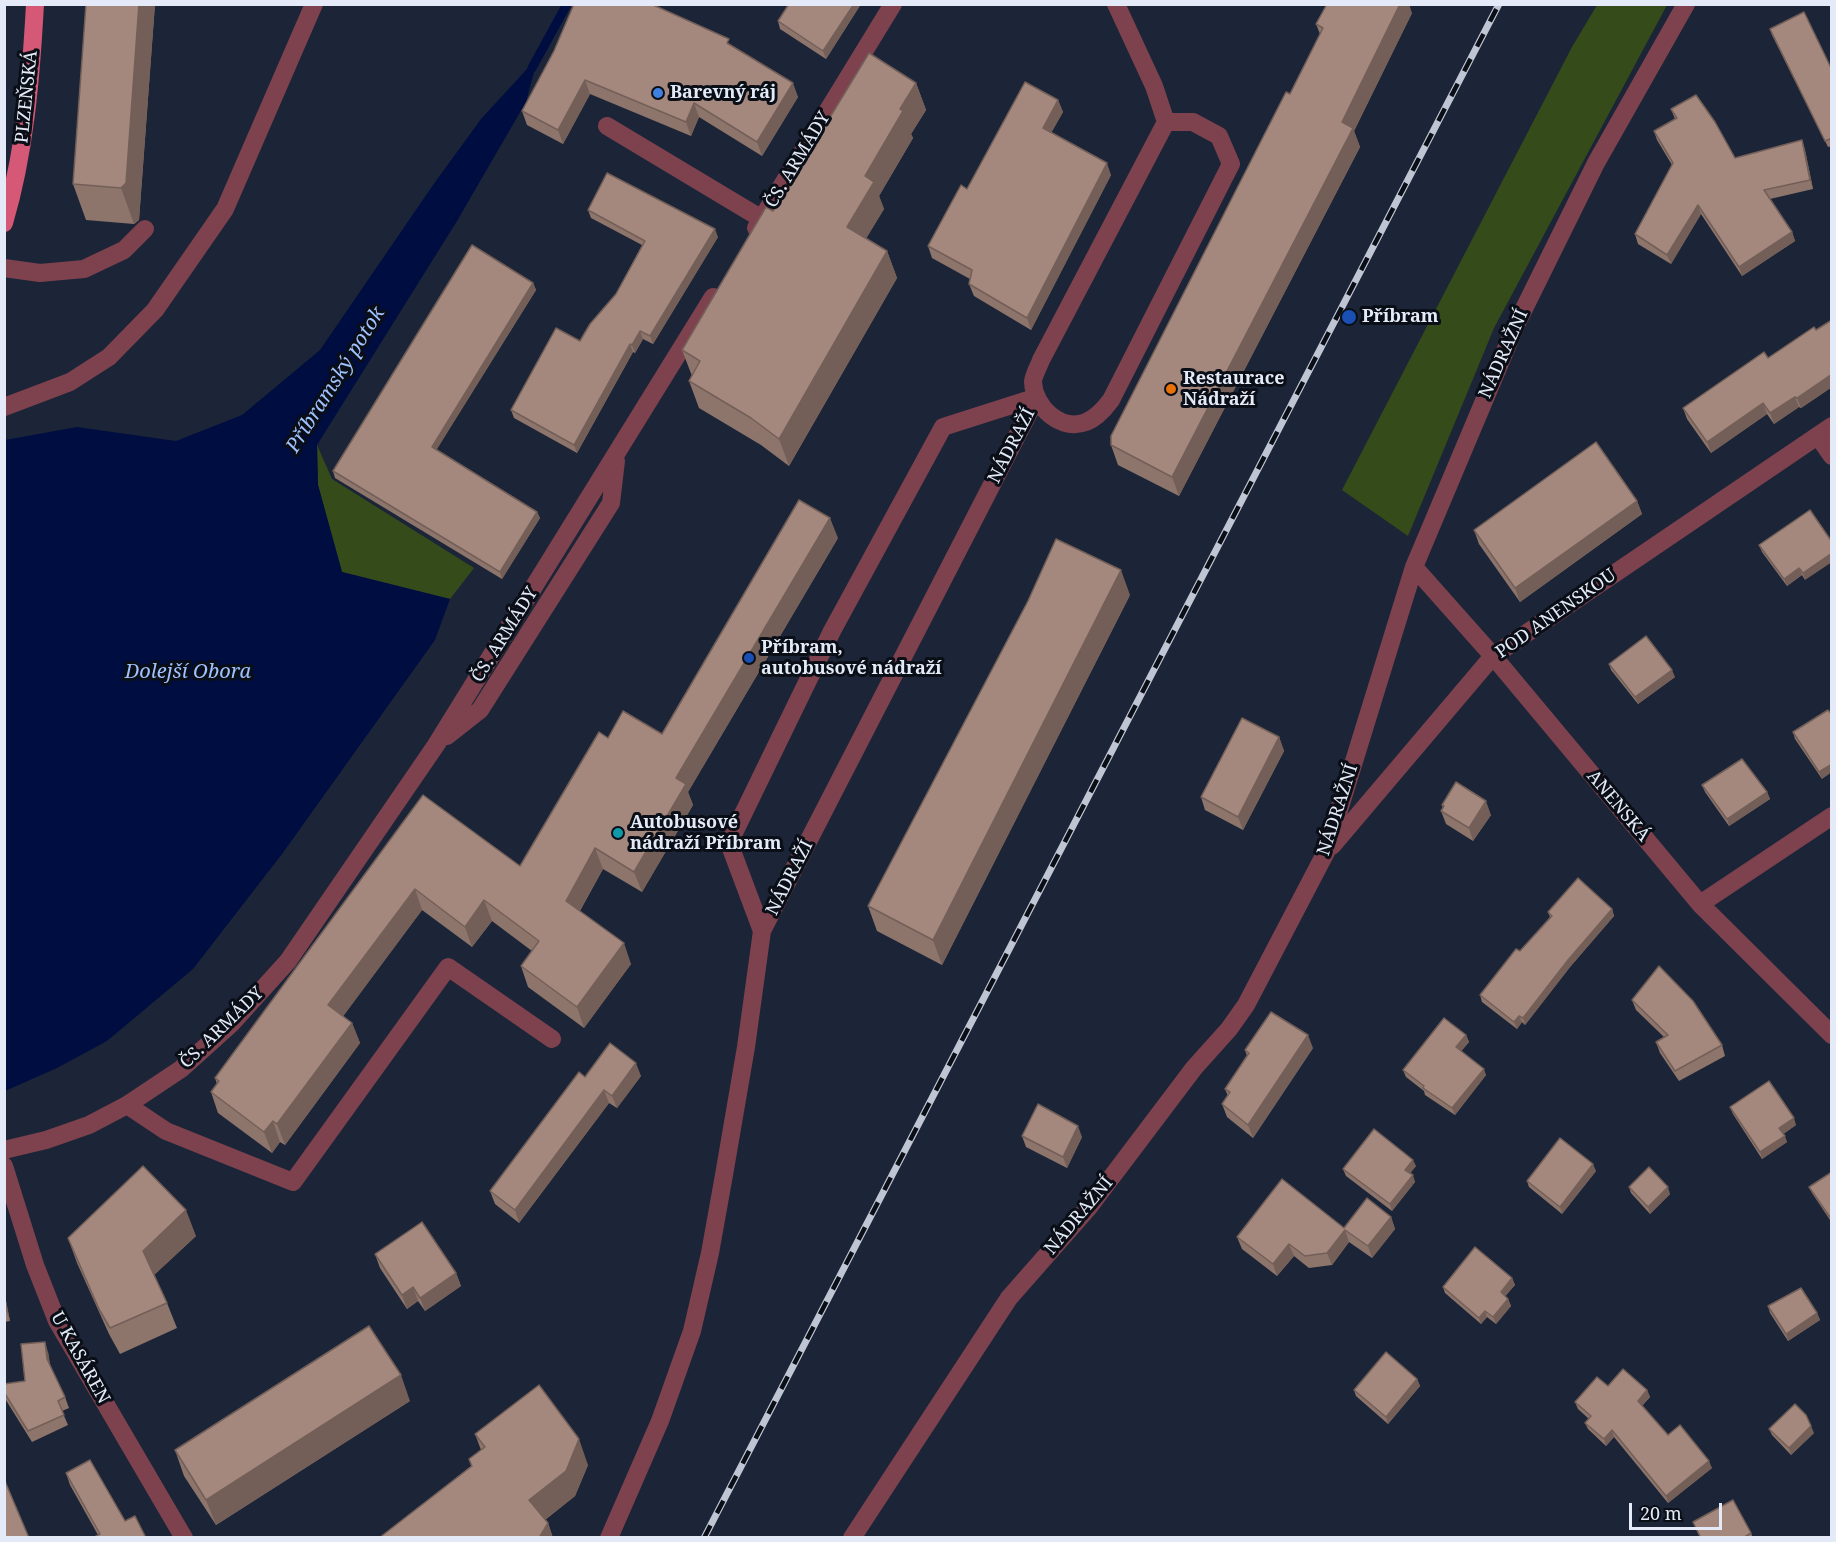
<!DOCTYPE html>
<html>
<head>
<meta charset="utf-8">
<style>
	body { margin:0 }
	#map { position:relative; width:1836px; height:1542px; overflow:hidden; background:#1c2537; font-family:"Noto Serif",serif }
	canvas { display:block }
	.frame { position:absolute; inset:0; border:6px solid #e4eaf7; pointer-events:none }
	.scale { position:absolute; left:1629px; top:1503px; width:93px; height:27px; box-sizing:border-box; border:3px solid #e4eaf7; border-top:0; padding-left:8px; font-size:18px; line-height:21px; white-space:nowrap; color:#e4eaf7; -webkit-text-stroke:4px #0a0e16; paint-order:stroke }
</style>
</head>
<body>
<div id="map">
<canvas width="1836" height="1542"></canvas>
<div class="frame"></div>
<div class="scale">20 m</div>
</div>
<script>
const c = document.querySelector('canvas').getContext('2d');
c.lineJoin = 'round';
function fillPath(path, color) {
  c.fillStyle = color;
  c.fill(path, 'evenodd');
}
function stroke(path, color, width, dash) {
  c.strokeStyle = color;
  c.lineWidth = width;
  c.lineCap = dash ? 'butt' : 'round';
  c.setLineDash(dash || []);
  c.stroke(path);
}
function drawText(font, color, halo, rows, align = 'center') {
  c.font = font + ' "Noto Serif",serif';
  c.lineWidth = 6;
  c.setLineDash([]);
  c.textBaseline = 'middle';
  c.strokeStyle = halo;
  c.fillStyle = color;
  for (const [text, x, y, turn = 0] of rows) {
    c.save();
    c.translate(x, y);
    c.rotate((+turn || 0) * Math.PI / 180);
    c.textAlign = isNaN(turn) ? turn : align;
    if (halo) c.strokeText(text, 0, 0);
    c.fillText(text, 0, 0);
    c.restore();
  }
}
fillPath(new Path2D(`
	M1597 5H1667L1494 328 1408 536 1342 490 1572 47Z
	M317 445 332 479 474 568 450 599 342 572 318 485Z`), '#364b1a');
fillPath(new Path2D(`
	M538 57 526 102 457 221 317 445 318 485 342 572 450 599 435 640 282 854 193 969 107 1041 57 1068 5 1091V440L77 427 176 441 242 415 320 350 433 185 481 119Z`), '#000d41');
stroke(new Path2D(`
	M532 68 567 4`), '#000d41', 9);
stroke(new Path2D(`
	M1116 4 1154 86 1166 122 1041 360C1039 366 1033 376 1033 382 1034 407 1061 432 1086 422 1097 418 1105 408 1111 400L1231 164 1219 136 1193 122H1166
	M607 126 762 219
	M756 228 893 4
	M4 268 40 273 84 269 124 250 145 229
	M4 407 70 382 109 357 155 310 225 209 314 4
	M1818 436 1832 456
	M1414 567 1493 656 1700 904 1832 1035
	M447 736 480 710 611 503 616 461
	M1332 846 1493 656 1832 426
	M1700 904 1832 816
	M762 931 729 843 832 631 943 427 1037 397
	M127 1105 166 1131 293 1182 448 967 552 1039
	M4 1150 46 1140 89 1125 127 1105 181 1069 232 1023 288 961 436 745 713 297
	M4 1166 35 1265 57 1321 184 1538
	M609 1538 660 1421 692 1331 710 1253 724 1175 746 1047 762 931 1037 397
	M852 1538 1009 1298 1089 1207 1194 1068 1229 1029 1246 1005 1326 852 1414 567 1516 325 1596 163 1686 4`), '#7e424e', 18);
stroke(new Path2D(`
	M4 223C25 152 31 78 35 4`), '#d55877', 18);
const rail = new Path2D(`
	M704 1538 1499 4`);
stroke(rail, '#bfc5d3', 7);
stroke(rail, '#0a0e16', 4.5, [14]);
fillPath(new Path2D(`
	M86 4H155L139 220 134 224 86 220 73 184Z
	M861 4 826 59 780 29 778 21Z
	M1412 13 1354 131 1360 147 1179 496 1118 465 1111 445 1320 34 1316 24Z
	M1770 29 1832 70V146L1828 147 1772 35Z
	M732 46 798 97 762 156 699 117 691 136 590 94 563 144 527 125 522 111 554 51Z
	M916 83 926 110 911 134 913 138 879 196 884 209 866 238 887 251 897 278 789 466 761 445 699 408 689 381 692 376 682 350Z
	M1058 100 1063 112 1051 133 1111 175 1031 330 974 296 969 284 970 279 932 258 928 246 967 189Z
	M1671 109 1735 158 1802 140 1805 150 1813 189 1770 199 1792 232 1795 241 1742 276 1701 214 1671 264 1638 244 1635 234 1672 165 1657 140 1654 131 1675 119Z
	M588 210 718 237 653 344 643 339 635 353 633 352 577 453 514 418 511 410 580 341 616 294 642 245 591 218Z
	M533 283 536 290 436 450 537 512 540 518 502 579 335 478 333 471Z
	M1832 320V387L1801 408 1799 407 1774 424 1767 414 1711 453 1687 419 1683 408 1816 330Z
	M1637 501 1642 514 1520 602 1479 544 1474 530Z
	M1810 510 1805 580 1802 575 1787 586 1762 552 1759 545Z
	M838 538 688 792 693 805 642 892 603 869 580 911 631 964 584 1028 528 987 521 966 532 951 492 921 472 947 422 910 343 1016 352 1023 360 1043 285 1145 280 1142 272 1153 218 1113 211 1092 217 1084 215 1078 423 795 520 866 608 738 662 734Z
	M1130 595 942 965 877 931 868 906Z
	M1609 664 1675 677 1638 704 1611 670Z
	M1832 715 1822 779 1795 739 1793 732Z
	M1279 737 1284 751 1243 830 1205 810 1201 797Z
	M1702 785 1767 792 1770 799 1729 826 1705 792Z
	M1442 805 1491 815 1473 841 1446 824 1441 811 1443 808Z
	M1612 909 1614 916 1570 967 1525 1025 1522 1022 1517 1029 1482 1002 1480 995 1550 917 1548 912Z
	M1632 1000 1722 1045 1725 1056 1679 1081 1660 1053 1656 1042 1664 1037 1636 1010Z
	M1466 1035 1469 1042 1461 1051 1486 1075 1455 1115 1425 1095 1424 1091 1406 1077 1403 1070Z
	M1313 1048 1253 1138 1227 1117 1222 1104 1228 1096 1225 1089 1247 1056 1245 1050Z
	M641 1076 617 1108 609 1103 519 1223 495 1204 490 1191 585 1077Z
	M1730 1107 1796 1125 1783 1134 1787 1142 1762 1159 1733 1114Z
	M1022 1136 1082 1137 1067 1168 1026 1147Z
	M1416 1166 1410 1173 1415 1182 1392 1211 1346 1176 1343 1169Z
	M1596 1171 1562 1214 1529 1187 1527 1181Z
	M1832 1172V1223L1812 1193 1809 1187Z
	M1629 1187 1670 1194 1650 1214 1631 1193Z
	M1391 1217 1395 1229 1372 1258 1349 1242 1332 1265 1309 1268 1294 1256 1277 1276 1242 1249 1237 1237 1344 1228Z
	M196 1236 154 1275 167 1303 177 1328 120 1354 109 1334 77 1263 68 1238Z
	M375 1254 456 1273 461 1286 425 1311 418 1301 407 1309 380 1268Z
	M1512 1278 1515 1285 1505 1296 1508 1299 1511 1306 1496 1324 1487 1317 1481 1324 1445 1293 1443 1287Z
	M4 1291 10 1321 4 1322Z
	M1768 1306 1817 1313 1820 1320 1788 1341 1770 1313Z
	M48 1352 50 1366 65 1397 69 1408 62 1411 68 1425 32 1442 4 1397V1384L25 1381Z
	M1417 1379 1420 1386 1388 1424 1356 1396 1354 1390Z
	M1608 1386 1647 1390 1650 1397 1642 1406 1668 1435 1712 1468 1668 1503 1614 1437 1606 1446 1588 1429 1585 1423 1589 1419 1578 1409 1575 1402Z
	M410 1401 216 1525 184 1476 175 1450Z
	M1769 1429 1814 1433 1791 1455 1772 1435Z
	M475 1434 588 1465 575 1496 545 1520 548 1523 553 1538H379L471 1466 469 1459 481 1450Z
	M66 1473 125 1521 98 1535 70 1485Z
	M1693 1522 1751 1533 1753 1538H1700Z`), '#8d756c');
fillPath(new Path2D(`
	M139 4H155L139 220 134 224 121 188Z
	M854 4H861L826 59 823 51Z
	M1400 4H1409L1412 13 1354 131 1360 147 1179 496 1172 477 1342 122Z
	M585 80 590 94 563 144 558 130Z
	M793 83 798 97 762 156 757 142Z
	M916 83 926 110 911 134 913 138 879 196 884 209 857 254 847 227 865 176 900 109Z
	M1058 100 1063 112 1047 140 1043 128Z
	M694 103 699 117 691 136 686 122Z
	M1802 140 1805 150 1813 189 1810 180Z
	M1107 163 1111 175 1031 330 1027 318Z
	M1698 205 1701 214 1671 264 1667 255Z
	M715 229 718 237 653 344 650 336Z
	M1792 232 1795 241 1742 276 1739 267Z
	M887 251 897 278 789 466 779 439Z
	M533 283 536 290 434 454 432 447Z
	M640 331 643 339 635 353 632 345Z
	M630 344 633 352 577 453 574 445Z
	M1832 374V387L1801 408 1797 398Z
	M1795 397 1799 407 1774 424 1770 413Z
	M1763 403 1767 414 1711 453 1707 442Z
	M1637 501 1642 514 1520 602 1515 588Z
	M537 512 540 518 502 579 500 572Z
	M830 518 838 538 688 792 693 805 642 892 634 872 676 778Z
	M1832 553V562L1805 580 1803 573Z
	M1799 568 1802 575 1787 586 1784 579Z
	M1121 570 1130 595 942 965 933 940Z
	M1672 670 1675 677 1638 704 1635 697Z
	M1279 737 1284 751 1243 830 1238 817Z
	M1832 764V772L1822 779 1819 772Z
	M1767 792 1770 799 1729 826 1727 819Z
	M1486 801 1491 815 1473 841 1469 828Z
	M595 848 603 869 574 921 566 901Z
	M415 889 422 910 336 1026 328 1005Z
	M484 900 492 921 472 947 465 927Z
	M1612 909 1614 916 1570 967 1525 1025 1523 1018 1568 960Z
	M624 943 631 964 584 1028 577 1007Z
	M1519 1016 1522 1022 1517 1029 1514 1022Z
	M352 1023 360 1043 285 1145 277 1124Z
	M1308 1035 1313 1048 1253 1138 1248 1125Z
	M1466 1035 1469 1042 1459 1054 1456 1047Z
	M636 1063 641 1076 617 1108 612 1096Z
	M1484 1069 1486 1075 1455 1115 1452 1108Z
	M604 1090 609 1103 519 1223 515 1210Z
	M1794 1118 1796 1125 1782 1135 1779 1128Z
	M273 1121 280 1142 272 1153 264 1132Z
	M1078 1126 1082 1137 1067 1168 1063 1157Z
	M1785 1136 1787 1142 1762 1159 1760 1152Z
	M1413 1160 1416 1166 1408 1176 1405 1170Z
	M1593 1164 1596 1171 1562 1214 1560 1207Z
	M1413 1175 1415 1182 1392 1211 1390 1204Z
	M1668 1187 1670 1194 1650 1214 1648 1207Z
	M186 1210 196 1236 153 1276 143 1251Z
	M1391 1217 1395 1229 1372 1258 1368 1246Z
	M1345 1230 1349 1242 1332 1265 1327 1253Z
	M1289 1244 1294 1256 1277 1276 1273 1264Z
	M456 1273 461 1286 425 1311 420 1298Z
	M1512 1278 1515 1285 1503 1299 1501 1292Z
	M413 1287 418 1301 407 1309 402 1295Z
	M4 1291 10 1321 6 1310 4 1302Z
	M1508 1299 1511 1306 1496 1324 1493 1317Z
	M1485 1311 1487 1317 1481 1324 1479 1318Z
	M1817 1313 1820 1320 1788 1341 1786 1334Z
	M45 1342 48 1352 51 1369 47 1359Z
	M401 1375 410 1401 216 1525 206 1500Z
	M1417 1379 1420 1386 1388 1424 1386 1417Z
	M1647 1390 1650 1397 1640 1408 1638 1401Z
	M1811 1426 1814 1433 1791 1455 1789 1448Z
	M1612 1430 1614 1437 1606 1446 1604 1439Z
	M579 1439 588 1465 575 1496 538 1525 529 1500Z
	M1709 1461 1712 1468 1668 1503 1666 1496Z
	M548 1523 553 1538H539Z`), '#735f58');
const building = new Path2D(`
	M86 4H139L126 183 121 188 73 184Z
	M574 4H651L729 39 727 43 793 83 757 142 694 103 686 122 585 80 558 130 522 111 554 51Z
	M789 4H854L823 51 778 21Z
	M1327 4H1400L1342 122 1353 128 1172 477 1111 445V436L1286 92 1290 94 1323 28 1316 24Z
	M1804 12 1832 70V138L1825 141 1770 29Z
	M869 53 916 83 900 109 903 111 865 176 874 182 847 227 887 251 779 439 751 418 689 381 700 361 682 350 766 207 773 211Z
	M1025 82 1058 100 1043 128 1107 163 1027 318 969 284 972 270 928 246 961 185 967 189Z
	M1696 95 1715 122 1735 158 1802 140 1810 180 1764 190 1792 232 1739 267 1698 205 1667 255 1635 234 1673 163 1654 131 1677 118 1671 109Z
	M607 173 715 229 650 336 640 331 632 345 630 344 574 445 511 410 556 328 580 341 590 324 616 294 645 241 588 210Z
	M472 245 533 283 432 447 537 512 500 572 333 471Z
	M1832 320V374L1797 398 1795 397 1770 413 1763 403 1707 442 1683 408 1764 352 1768 358 1814 327 1816 330Z
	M1596 442 1637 501 1515 588 1474 530Z
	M799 500 830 518 676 778 686 784 634 872 595 848 566 901 624 943 577 1007 521 966 539 941 484 900 465 927 415 889 328 1005 352 1023 277 1124 273 1121 264 1132 211 1092 219 1081 215 1078 423 795 520 866 599 732 608 738 623 711 662 734Z
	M1810 510 1832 542V553L1803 573 1799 568 1784 579 1759 545Z
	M1056 539 1121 570 933 940 868 906 1028 601Z
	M1646 636 1672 670 1635 697 1609 664Z
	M1828 710 1832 715V764L1819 772 1793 732Z
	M1242 718 1279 737 1238 817 1201 797Z
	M1742 759 1767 792 1727 819 1702 785Z
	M1456 782 1486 801 1469 828 1441 811 1444 806 1442 805Z
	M1578 878 1612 909 1568 960 1523 1018 1519 1016 1514 1022 1480 995 1516 949 1520 951 1552 916 1548 912Z
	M1659 966 1693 1001 1722 1045 1675 1071 1656 1042 1668 1035 1632 1000Z
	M1271 1012 1308 1035 1248 1125 1222 1104 1230 1092 1225 1089 1249 1053 1245 1050Z
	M1444 1018 1466 1035 1456 1047 1484 1069 1452 1108 1423 1088 1424 1086 1403 1070Z
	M610 1043 636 1063 612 1096 604 1090 515 1210 490 1191 579 1072 585 1077Z
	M1769 1081 1794 1118 1779 1128 1785 1136 1760 1152 1730 1107Z
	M1038 1104 1078 1126 1063 1157 1022 1136Z
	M1374 1129 1413 1160 1405 1170 1413 1175 1390 1204 1343 1169Z
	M1560 1138 1593 1164 1560 1207 1527 1181Z
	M143 1166 186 1210 143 1251 167 1303 110 1328 99 1309 68 1238Z
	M1649 1167 1668 1187 1648 1207 1629 1187Z
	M1832 1172V1220L1809 1187Z
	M1282 1179 1344 1228 1367 1198 1391 1217 1368 1246 1345 1230 1327 1253 1305 1256 1289 1244 1273 1264 1237 1237Z
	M422 1222 456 1273 420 1298 413 1287 402 1295 375 1254Z
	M1475 1247 1512 1278 1501 1292 1508 1299 1493 1317 1485 1311 1479 1318 1443 1287Z
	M1801 1288 1817 1313 1786 1334 1768 1306Z
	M369 1326 401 1375 206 1500 175 1450Z
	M45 1342 47 1359 65 1397 58 1401 64 1415 28 1431 4 1392V1384L25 1381 21 1344Z
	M1386 1352 1417 1379 1386 1417 1354 1390Z
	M1623 1369 1647 1390 1638 1401 1668 1435 1680 1425 1709 1461 1666 1496 1612 1430 1604 1439 1585 1423 1591 1416 1575 1402 1597 1377 1608 1386Z
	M539 1385 579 1439 566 1471 529 1500 548 1523 539 1538H379L472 1466 469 1459 485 1447 475 1434Z
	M1795 1404 1806 1415 1811 1426 1789 1448 1769 1429Z
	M90 1460 125 1521 135 1516 146 1538H93L100 1534 66 1473Z
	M4 1479 29 1538H4Z
	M1733 1500 1751 1533 1743 1538H1701L1693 1522Z`);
fillPath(building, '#a4887e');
stroke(building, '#735f58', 1.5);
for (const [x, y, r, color] of [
	[658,93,6,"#3f7fe0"],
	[1349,317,8,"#1a4fb4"],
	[1171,389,6,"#e8710a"],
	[749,658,6,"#1a4fb4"],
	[618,833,6,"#0f9aa8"]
]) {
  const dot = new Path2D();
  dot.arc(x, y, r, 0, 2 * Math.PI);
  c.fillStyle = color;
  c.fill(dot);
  stroke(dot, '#0a0e16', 2);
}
drawText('bold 18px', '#e4eaf7', '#0a0e16', [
	["Barevný ráj",670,93],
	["Příbram",1362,317],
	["Restaurace",1183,379],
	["Nádraží",1183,400],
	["Příbram,",761,648],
	["autobusové nádraží",761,669],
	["Autobusové",630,823],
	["nádraží Příbram",630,844]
], 'left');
drawText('18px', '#e4eaf7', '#0a0e16', [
	["PLZEŇSKÁ",27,97,-84],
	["ČS. ARMÁDY",798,160,-59],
	["NÁDRAŽNÍ",1504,354,-66],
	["NÁDRAŽÍ",1012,446,-63],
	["POD ANENSKOU",1556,614,-35],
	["ČS. ARMÁDY",505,635,-58],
	["ANENSKÁ",1618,806,50],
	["NÁDRAŽNÍ",1338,810,-72],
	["NÁDRAŽÍ",790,878,-63],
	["ČS. ARMÁDY",222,1028,-44],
	["NÁDRAŽNÍ",1079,1216,-50],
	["U KASÁREN",80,1358,61]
]);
drawText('italic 20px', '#9fc2ff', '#0a0e16', [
	["Příbramský potok",336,380,-58],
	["Dolejší Obora",188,672]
]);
</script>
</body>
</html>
